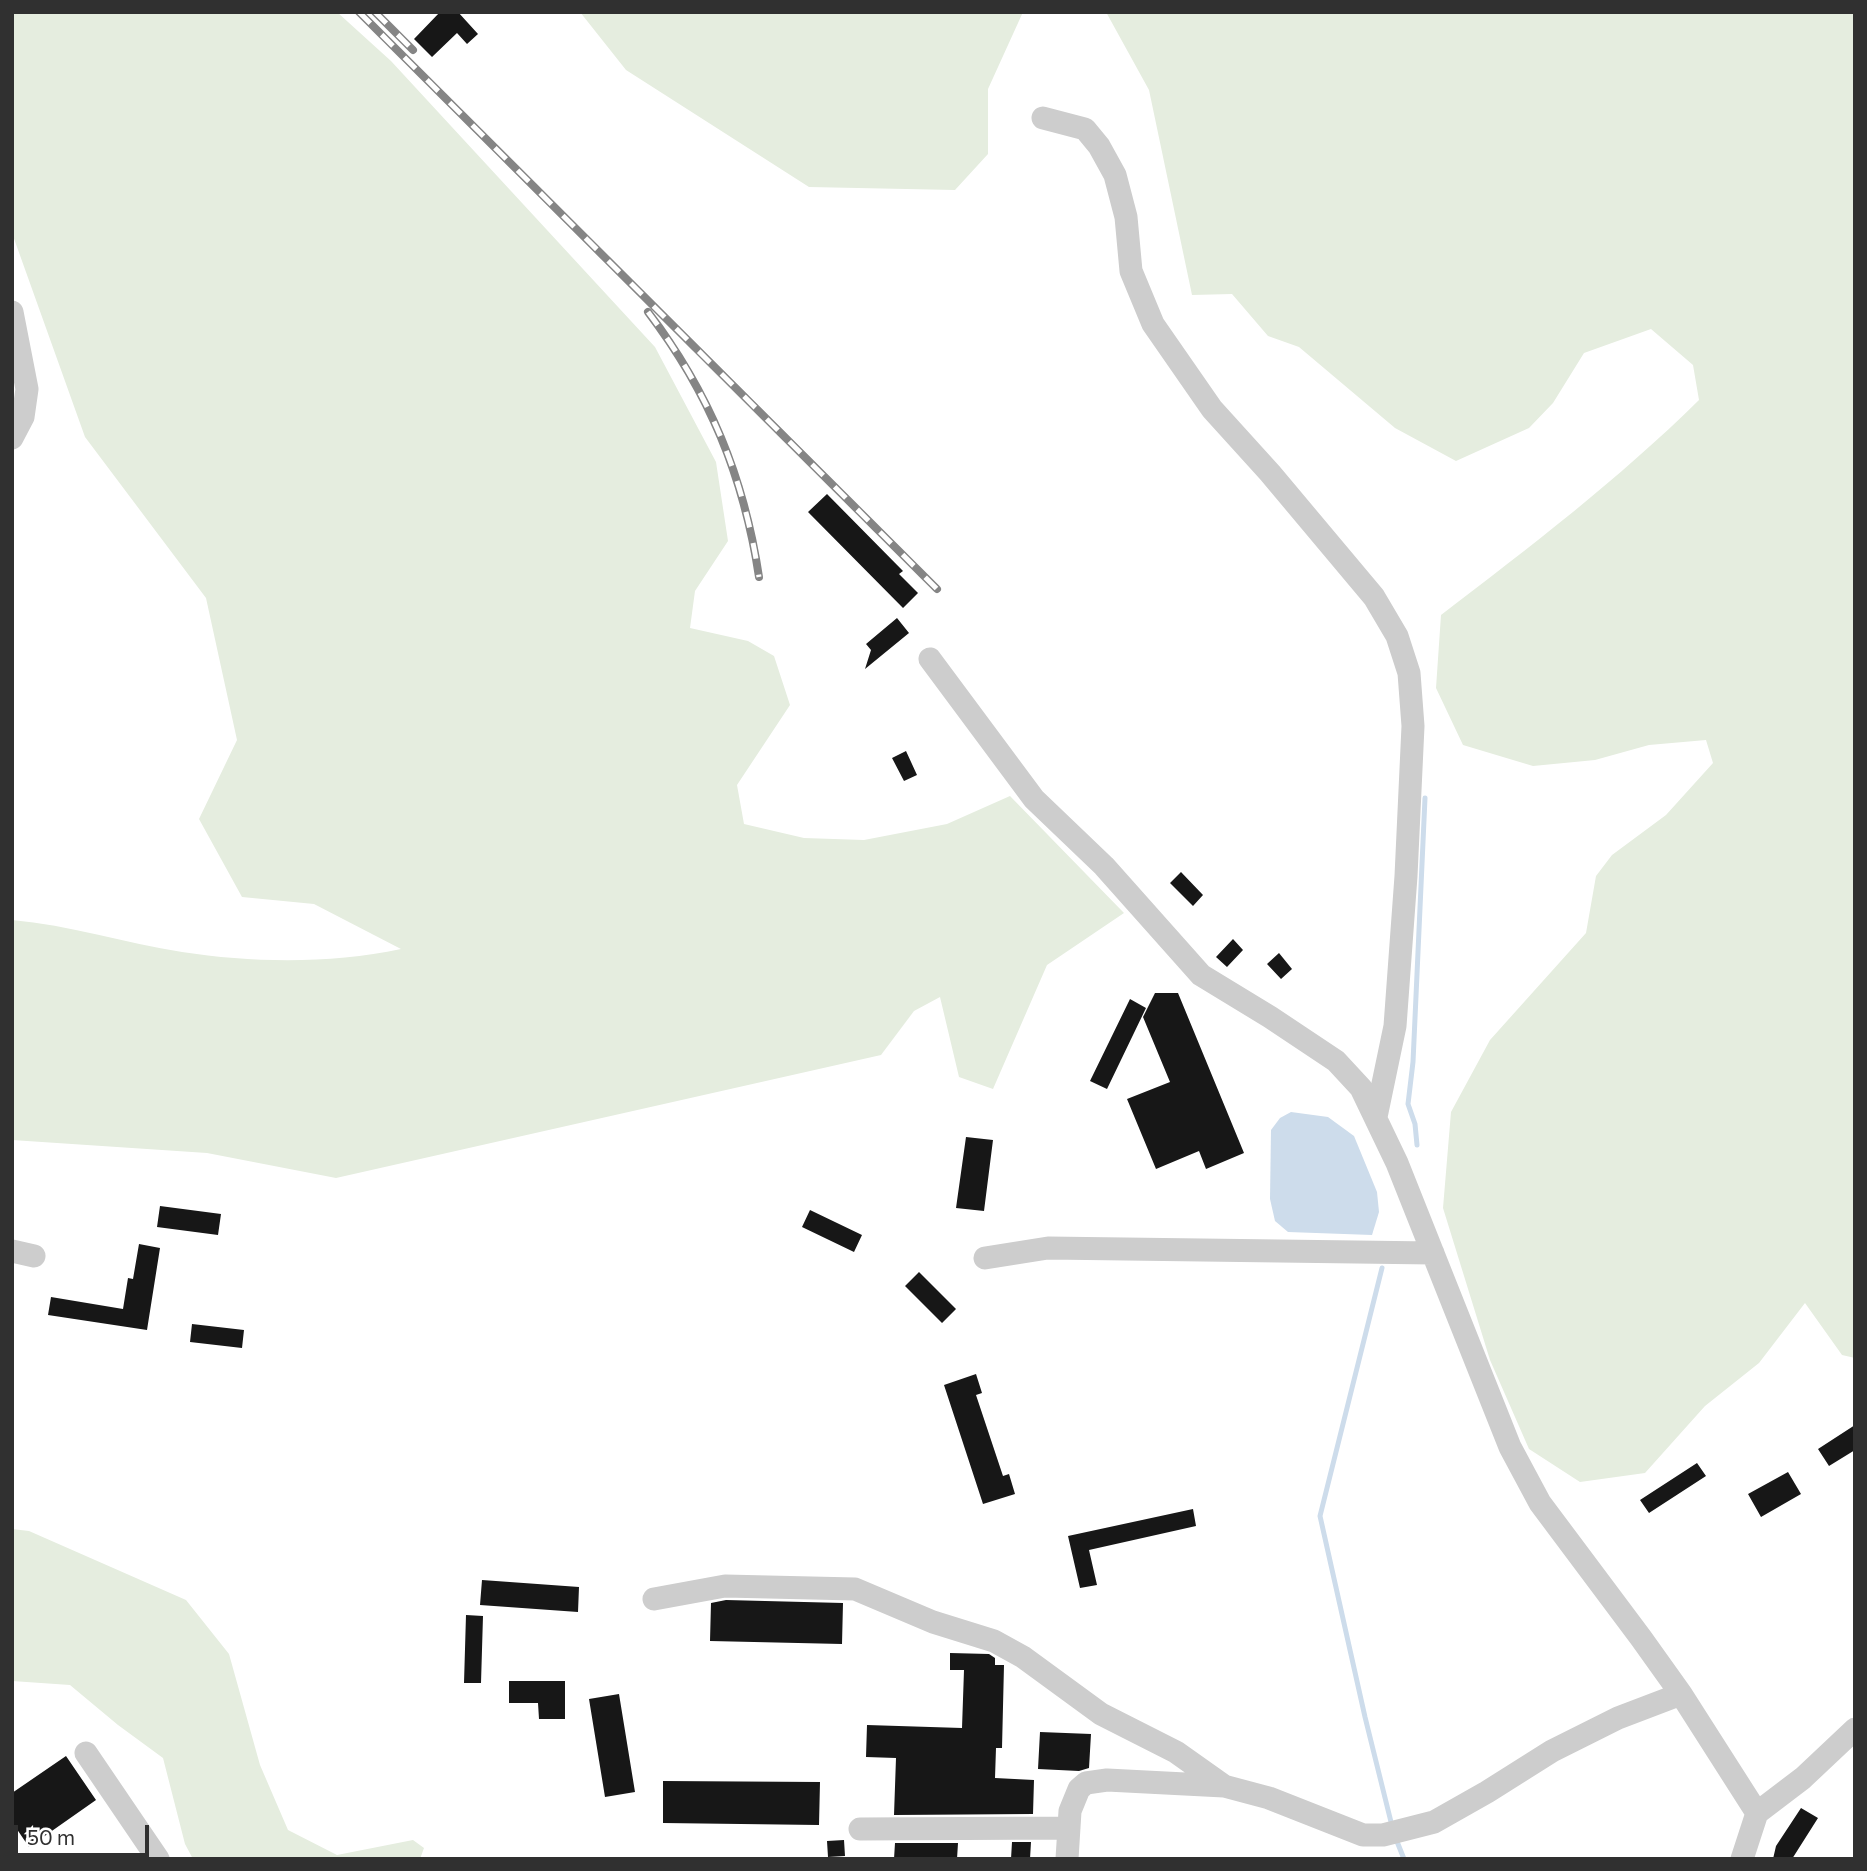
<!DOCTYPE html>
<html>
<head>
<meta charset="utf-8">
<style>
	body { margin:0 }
	#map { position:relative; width:1867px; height:1871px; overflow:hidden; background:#fff; font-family:Commissioner,sans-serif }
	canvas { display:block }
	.frame { position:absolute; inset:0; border:14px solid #303030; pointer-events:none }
	.scale { position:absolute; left:14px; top:1825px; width:135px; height:32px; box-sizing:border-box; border:4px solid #303030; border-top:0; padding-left:9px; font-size:21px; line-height:24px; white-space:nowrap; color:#303030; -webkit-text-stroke:5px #fff; paint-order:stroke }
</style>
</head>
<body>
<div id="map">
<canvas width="1867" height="1871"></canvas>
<div class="frame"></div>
<div class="scale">50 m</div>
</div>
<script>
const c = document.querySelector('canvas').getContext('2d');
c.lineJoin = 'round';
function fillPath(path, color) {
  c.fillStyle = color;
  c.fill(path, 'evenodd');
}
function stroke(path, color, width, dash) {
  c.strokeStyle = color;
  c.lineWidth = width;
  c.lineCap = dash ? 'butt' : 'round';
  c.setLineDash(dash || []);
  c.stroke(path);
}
fillPath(new Path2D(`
	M12 12H337L391 61 655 347 716 462 728 541 695 591 690 628 748 641 774 656 790 705 737 785 744 824 804 838 864 840 947 824 1010 796 1124 913 1047 965 993 1089 959 1077 940 997 914 1011 881 1055 336 1178 207 1153 12 1140V920C69 925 125 943 182 952 253 963 331 964 401 949L314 904 242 897 199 819 237 740 206 598 85 437 12 233Z
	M580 12H1023L988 89V154L955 190 809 187 626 70Z
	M1106 12H1855V1358L1842 1355 1805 1303 1759 1363 1705 1406 1645 1473 1580 1482 1529 1449 1490 1360 1443 1208 1451 1112 1490 1040 1586 933 1596 876 1612 855 1666 815 1713 763 1706 740 1649 745 1595 760 1533 766 1463 745 1436 688 1441 615C1530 547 1619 479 1699 400L1693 365 1651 329 1584 353 1553 403 1529 428 1456 461 1395 428 1299 347 1268 336 1232 294 1192 295 1149 90Z
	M12 1529 29 1531 186 1600 229 1654 260 1765 288 1830 337 1855 413 1840 424 1848 420 1859H193L185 1844 163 1758 118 1725 70 1685 12 1681Z`), '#e5eddf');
fillPath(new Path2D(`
	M1291 1112 1328 1117 1354 1136 1377 1192 1379 1212 1372 1235 1288 1232 1275 1221 1270 1199 1271 1130 1280 1118Z`), '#cddceb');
stroke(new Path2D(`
	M1417 1145 1415 1124 1408 1104 1413 1062 1425 798
	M1382 1268 1320 1516 1365 1717 1392 1826
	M1396 1839 1404 1859`), '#cddceb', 5);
fillPath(new Path2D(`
	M440 12H458L478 34 467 44 457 33 432 57 414 39Z
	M827 494 903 571 899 574 918 593 903 608 808 512Z
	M897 618 909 633 865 669 871 650 866 644Z
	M906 751 917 775 904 781 892 758Z
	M1181 872 1203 895 1193 906 1170 883Z
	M1233 939 1243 950 1227 967 1216 957Z
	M1279 953 1292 969 1281 979 1267 964Z
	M1155 993H1178L1244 1153 1206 1169 1199 1151 1156 1169 1127 1099 1170 1082 1143 1017Z
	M1130 999 1146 1008 1107 1089 1090 1081Z
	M966 1137 993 1140 984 1211 956 1208Z
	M160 1206 221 1214 218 1235 157 1227Z
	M810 1210 862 1235 854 1252 802 1227Z
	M139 1244 160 1248 147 1330 48 1315 51 1297 123 1309 128 1278 133 1279Z
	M919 1272 956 1309 942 1323 905 1286Z
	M192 1324 244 1330 242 1348 190 1342Z
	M976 1374 982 1393 976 1395 1003 1476 1009 1474 1015 1494 983 1504 944 1385Z
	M1855 1425V1450L1829 1466 1818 1449Z
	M1697 1463 1706 1476 1649 1513 1640 1500Z
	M1788 1472 1801 1494 1761 1517 1748 1494Z
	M1193 1509 1196 1526 1089 1550 1097 1585 1080 1588 1068 1536Z
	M482 1580 579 1587 578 1612 480 1605Z
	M726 1600 843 1603 842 1644 710 1641 711 1603Z
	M466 1615 483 1616 481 1683H464Z
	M950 1653 989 1654 995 1658V1665H1004L1002 1748H996L995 1778 1034 1780 1033 1814 894 1815 896 1758 866 1757 867 1725 962 1728 964 1670H950Z
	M509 1681H565V1719H539L538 1703H509Z
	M619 1694 635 1792 605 1797 589 1699Z
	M1040 1732 1091 1734 1089 1768 1079 1771 1038 1769Z
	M66 1756 96 1800 29 1847 12 1822V1793Z
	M663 1781 820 1782 819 1825 663 1823Z
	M1801 1808 1818 1818 1792 1859H1773L1776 1846Z
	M844 1840 845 1856 828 1857 827 1841Z
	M1012 1842H1031L1030 1859H1011Z
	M895 1843H958L957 1859H894Z`), '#171717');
stroke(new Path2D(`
	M1043 118 1085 129 1099 146 1115 175 1126 217 1131 271 1153 324 1212 409 1270 473 1374 597 1397 636 1409 673 1413 726 1406 876 1395 1026 1376 1117
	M12 312 27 389 23 417 12 438
	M930 659 1034 799 1104 866 1201 975 1270 1017 1336 1061 1361 1088 1397 1163 1510 1447 1540 1503 1641 1638 1681 1694
	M12 1251 34 1256
	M985 1258 1048 1248 1433 1253
	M654 1599 725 1586 855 1589 933 1622 994 1641 1023 1657 1101 1714 1176 1752 1224 1786
	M86 1753 158 1859
	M860 1829 1069 1828
	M1067 1859 1070 1811 1079 1789 1086 1783 1107 1780 1224 1786 1269 1798 1363 1835H1383L1434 1822 1487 1792 1552 1751 1618 1718 1681 1694 1757 1813
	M1742 1859 1757 1813 1803 1778 1855 1729`), '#cdcdcd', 23);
const rail = new Path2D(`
	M359 12 937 589
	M375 12 413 50
	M648 312C709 392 744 477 759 577`);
stroke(rail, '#858585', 8);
stroke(rail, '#fff', 5, [16]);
</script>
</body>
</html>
